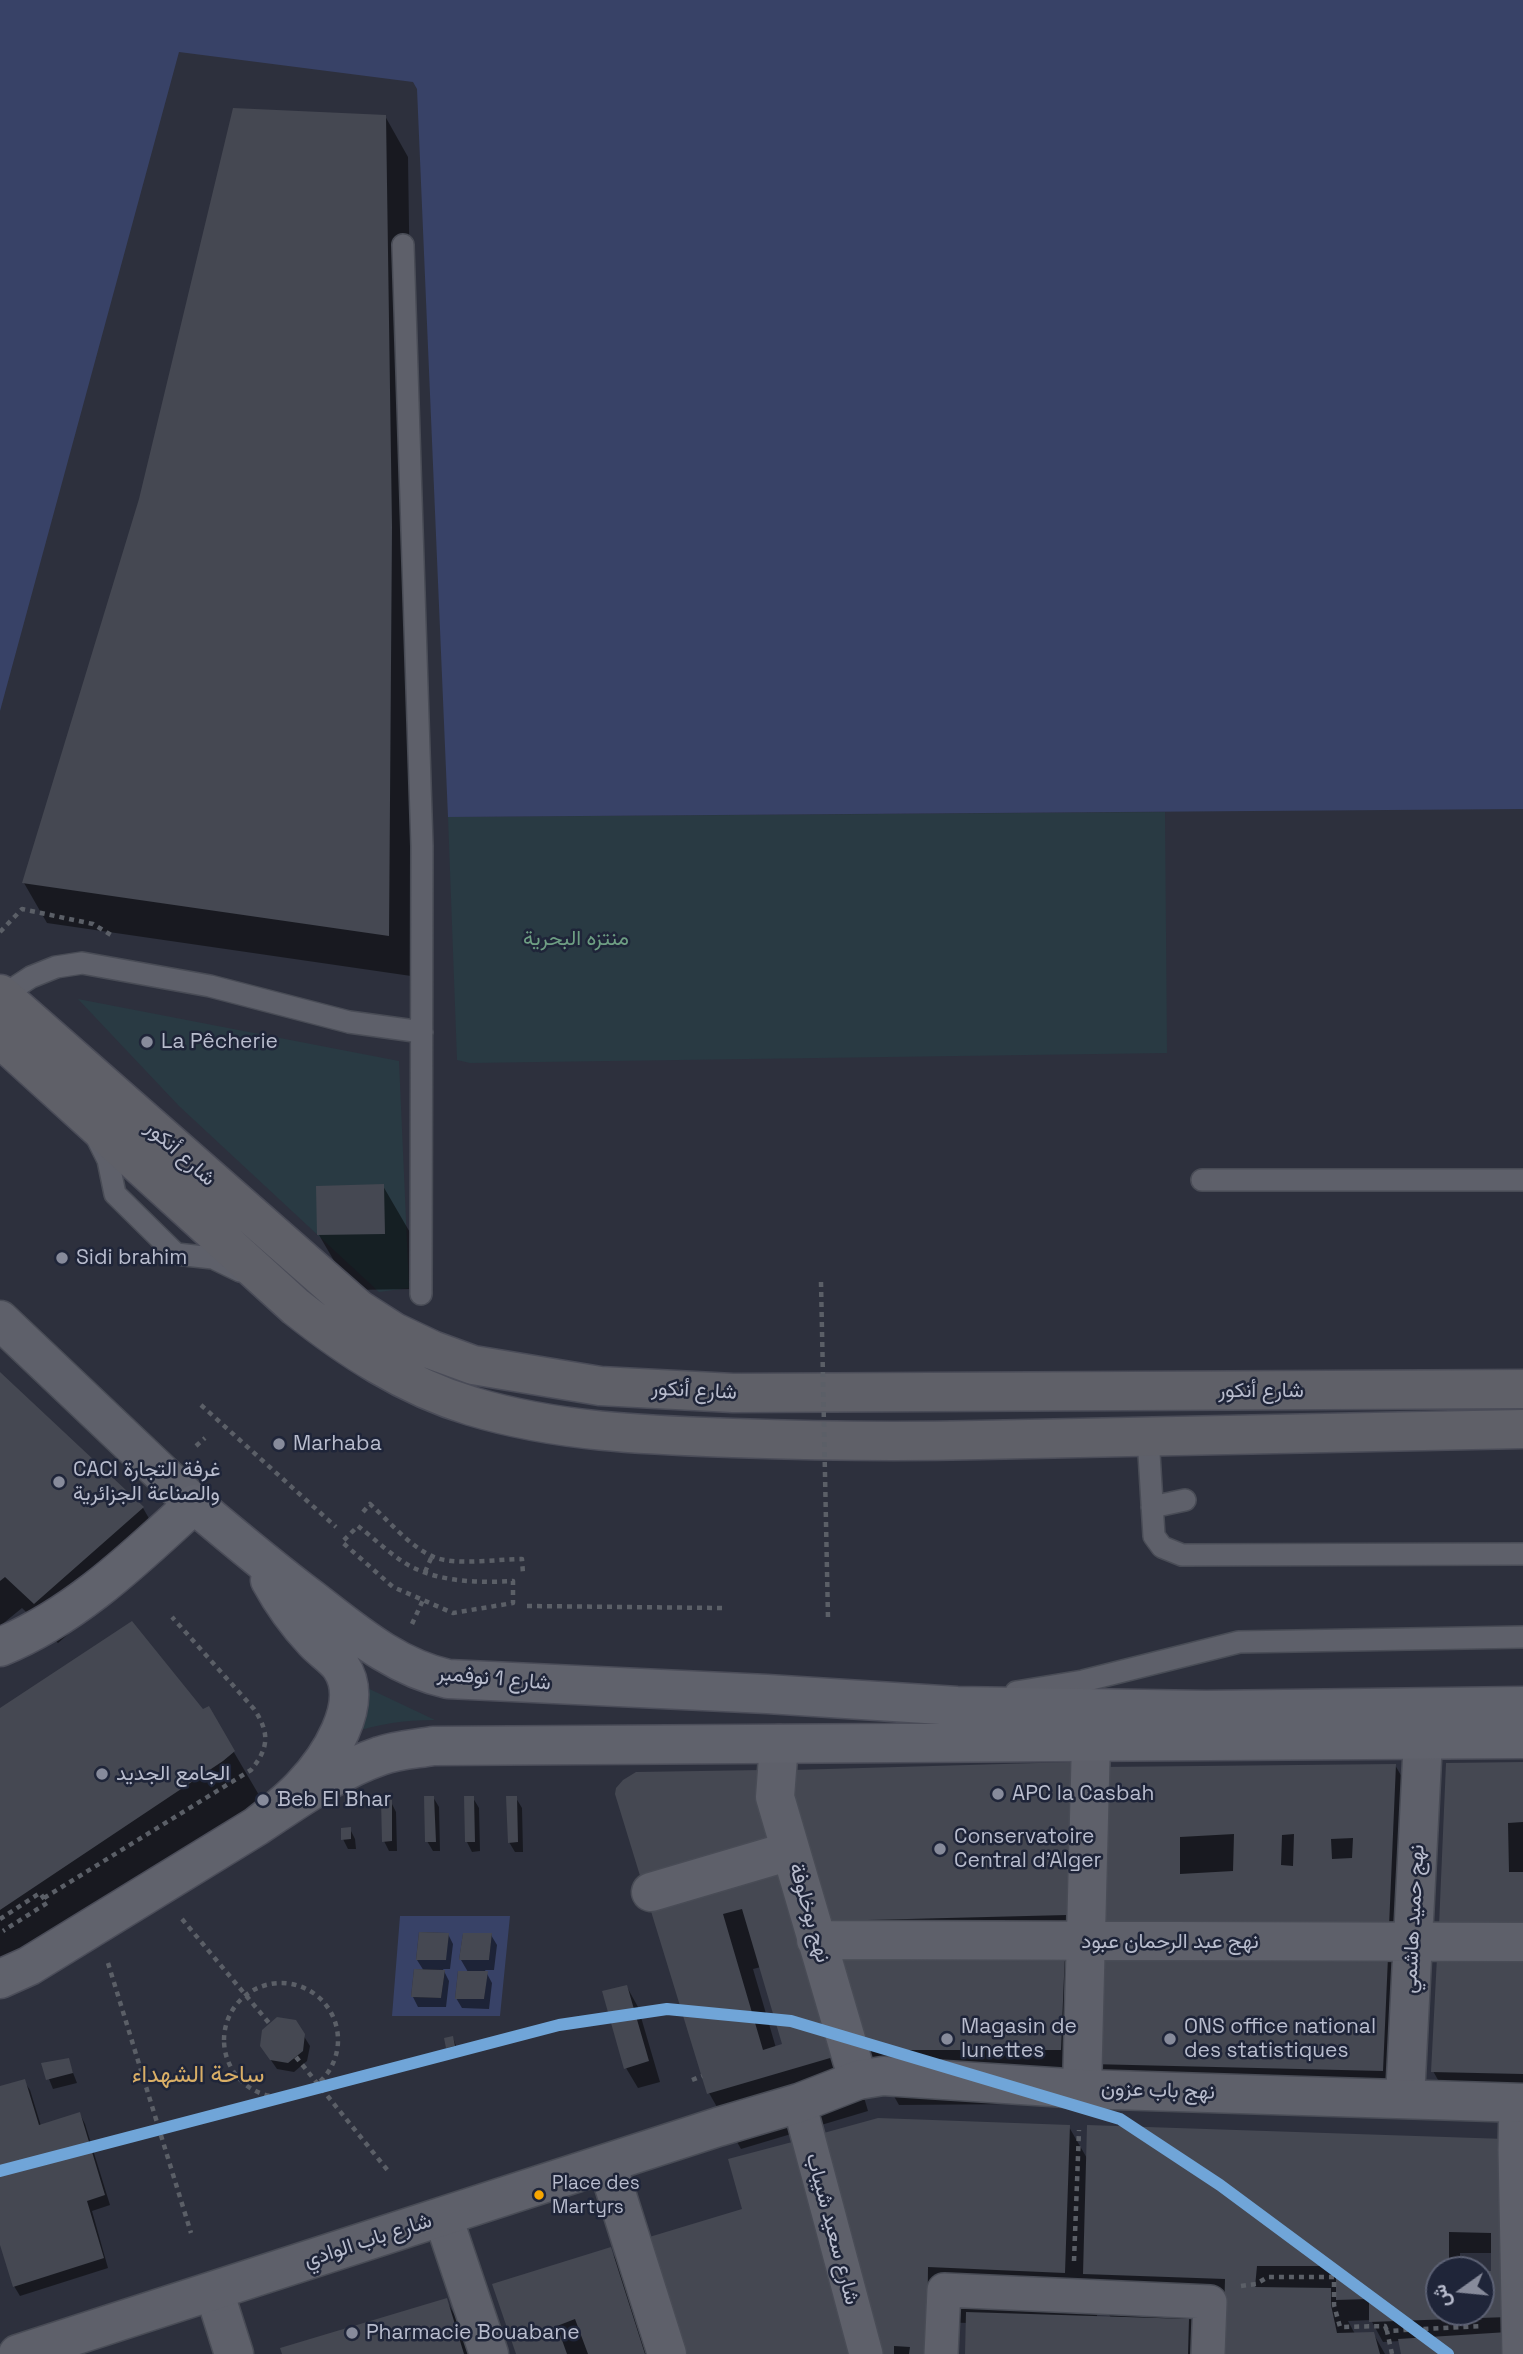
<!DOCTYPE html>
<html>
<head>
<meta charset="utf-8">
<style>
	body { margin:0 }
	#map { position:relative; width:1523px; height:2354px; overflow:hidden; background:#2d303d; font-family:"Space Grotesk",Vazirmatn,sans-serif }
	canvas { display:block }
	.north { position:absolute; left:1425px; top:2256px; width:70px; height:70px; box-sizing:border-box; background:#1f2539; border:2px solid #5c6174; border-radius:50%; rotate:255deg; font-size:19px; font-weight:700; line-height:28px; text-align:center; color:#b8bccd }
	.north::after { content:''; display:block; margin:auto; width:24px; height:32px; background:#878b9b; clip-path:polygon(50% 0,100% 100%,50% 72%,0 100%) }
</style>
</head>
<body>
<div id="map">
<canvas width="1523" height="2354"></canvas>
<div class="north">ش</div>
</div>
<script>
const c = document.querySelector('canvas').getContext('2d');
c.lineJoin = 'round';
function fillPath(path, color) {
  c.fillStyle = color;
  c.fill(path, 'evenodd');
}
function stroke(path, color, width, dash) {
  c.strokeStyle = color;
  c.lineWidth = width;
  c.lineCap = dash ? 'butt' : 'round';
  c.setLineDash(dash || []);
  c.stroke(path);
}
function drawText(font, color, halo, rows, align = 'center') {
  c.font = font + ' "Space Grotesk",Vazirmatn,sans-serif';
  c.lineWidth = 5;
  c.setLineDash([]);
  c.textBaseline = 'middle';
  c.strokeStyle = halo;
  c.fillStyle = color;
  for (const [text, x, y, turn = 0] of rows) {
    c.save();
    c.translate(x, y);
    c.rotate((+turn || 0) * Math.PI / 180);
    c.textAlign = isNaN(turn) ? turn : align;
    if (halo) c.strokeText(text, 0, 0);
    c.fillText(text, 0, 0);
    c.restore();
  }
}
fillPath(new Path2D(`
	M1165 812 1167 1053 470 1063 457 1060 448 817Z
	M78 999 399 1061 409 1288 379 1292 179 1106Z
	M361 1685 435 1720C403 1720 378 1724 348 1734Z`), '#293a43');
fillPath(new Path2D(`
	M0 0H1523V809L448 817 417 89 413 82 179 52 0 711Z
	M400 1916H510L500 2016H392ZM419 1932 448 1933 445 1960H416ZM492 1933 489 1960H459L463 1934ZM414 1969 445 1970 441 1998 411 1997ZM458 1971H487L484 1999H455Z`), '#384267');
fillPath(new Path2D(`
	M385 116 408 157 414 569 411 976 47 923 24 883Z
	M383 1186 415 1241 416 1289 351 1290 319 1235Z
	M0 1375 143 1508 166 1548 58 1643 22 1608 0 1626Z
	M208 1708 266 1807 0 1963V1709L202 1712Z
	M1523 1764V2113L1456 2112 1433 2071Z
	M1395 1765 1418 1805 1411 1967H1392L1405 1990 1400 2101 899 2105 867 2049 853 1961 830 1920Z
	M624 1782 814 1926 868 2111 741 2149 709 2093ZM761 1967 784 2046 776 2048 753 1969Z
	M433 1797 439 1807 440 1851H433L427 1841Z
	M473 1798 479 1808 480 1851 472 1852 467 1842Z
	M516 1798 522 1808 523 1852H515L509 1842Z
	M391 1802 396 1812 397 1851H389L384 1841Z
	M350 1829 355 1839 356 1849H348L343 1839Z
	M448 1934 453 1944 450 1969H443L449 1981 446 2007H418L413 1997 424 1971 417 1960Z
	M491 1935 497 1945 494 1970H485L492 1983 489 2009 462 2008 456 1998 468 1972 461 1960Z
	M627 1987 638 2007 660 2082 638 2088 626 2068Z
	M295 2022 310 2046 307 2061 294 2072 277 2069 268 2056Z
	M453 2038 460 2056 454 2057 446 2040Z
	M68 2060 77 2083 53 2089 43 2064Z
	M24 2081 30 2090 41 2126 80 2114 85 2124 110 2205 92 2211 108 2268 20 2296 14 2286 0 2239V2088Z
	M1069 2127 1088 2160 1505 2140 1519 2337 1403 2354 1400 2341 1383 2342 1371 2320 1348 2321 1355 2334 1373 2333 1385 2354H967L968 2323 938 2322V2354H878L857 2267ZM1460 2253H1493V2273H1481V2312H1439V2270H1460ZM1097 2295 1111 2318H1097Z
	M610 2249 642 2305 658 2354H518Z
	M446 2300 477 2354H284Z`), '#0007');
fillPath(new Path2D(`
	M233 108 386 115 392 527 389 936 22 883 139 499Z
	M384 1184 385 1234 317 1235 316 1186Z
	M0 1372 144 1507 34 1604 5 1577 0 1581Z
	M132 1621 203 1709 209 1706 235 1751 223 1761 0 1910V1708Z
	M1073 1762 1067 1915 828 1921 791 1795 792 1770Z
	M1523 1762V1822L1508 1823 1509 1872H1523V1926H1439L1446 1763Z
	M1396 1764 1389 1927 1095 1930 1101 1767ZM1234 1834 1233 1871 1180 1874V1837ZM1294 1834 1293 1866 1281 1865 1282 1835ZM1353 1838 1352 1858 1332 1859 1331 1839Z
	M763 1770 774 1840 641 1879 615 1794 616 1788 623 1780 636 1772Z
	M424 1796H434L436 1842H425Z
	M464 1796H474L475 1842H465Z
	M506 1796H517L518 1842 508 1843Z
	M381 1800H392V1841L382 1842Z
	M351 1827V1839L341 1840V1828Z
	M783 1868 837 2056 707 2094 650 1908ZM742 1909 782 2044 763 2050 723 1914Z
	M419 1932 449 1933 446 1960H416Z
	M463 1933H492L489 1960H459Z
	M1065 1952 1061 2050H865L839 1960Z
	M1388 1957 1383 2071 1090 2064 1094 1960Z
	M1437 1957H1523V2074L1431 2072Z
	M414 1969 445 1970 441 1998 411 1997Z
	M458 1971H488L484 1999H455Z
	M627 1985 649 2061 624 2069 602 1991Z
	M277 2017 296 2020 305 2034 303 2051 288 2063 270 2060 260 2046 262 2030Z
	M453 2036 455 2046 446 2048 444 2038Z
	M69 2058 73 2073 46 2080 41 2063Z
	M25 2079 39 2125 80 2112 105 2195 87 2201 104 2258 13 2287 0 2245V2086Z
	M878 2118 1070 2125 1065 2273 928 2267 927 2354H909L910 2347 894 2346V2354H877L820 2134Z
	M1087 2125 1506 2139 1508 2317 1369 2322V2299L1336 2300V2266H1257L1255 2287 1331 2288V2305L1337 2333 1374 2332 1380 2354H1223L1225 2279 1083 2274ZM1449 2232 1491 2233V2271H1481V2312H1439V2270H1449Z
	M796 2141 856 2354H682L646 2238 742 2209 728 2159Z
	M611 2247 645 2354H588L575 2319 557 2326 567 2354H516L492 2284Z
	M447 2298 464 2354H282L280 2348Z
	M966 2312 1189 2319 1188 2354H965Z
	M1508 2332 1509 2354H1401L1398 2339Z`), '#454852');
const service = new Path2D(`
	M403 245 422 846 421 1294
	M2 996 31 977 56 967 82 963 210 986 349 1022 422 1032
	M97 1138 108 1160 115 1194 176 1254 213 1258 240 1271
	M1202 1180H1523
	M1148 1437 1154 1536 1162 1547 1182 1555 1523 1554
	M1152 1507 1185 1500
	M1016 1692 1083 1681 1239 1642 1523 1637`);
const pedestrian = new Path2D(`
	M1516 2102 1515 2150 1519 2354
	M799 2103 866 2354
	M941 2354 944 2290 1210 2302 1208 2354`);
const minor = new Path2D(`
	M779 1744 775 1797 858 2080
	M651 1892 790 1851
	M816 1940 1523 1942
	M1082 2089 1091 1741
	M1405 2098 1423 1740
	M607 2164 667 2354
	M443 2217 489 2354
	M214 2291 234 2354`);
const tertiary = new Path2D(`
	M0 1320 194 1504
	M18 2354 718 2127 799 2103 858 2080 883 2076 1082 2089 1523 2103`);
const primary = new Path2D(`
	M0 1647C76 1616 135 1558 194 1504 232 1536 270 1568 310 1598 353 1631 394 1667 448 1679L767 1694 957 1706 1206 1710 1523 1706
	M257 1826C295 1801 336 1771 380 1756 396 1750 415 1749 433 1746L1523 1739
	M0 1979 29 1966 257 1826C272 1814 288 1802 302 1787 327 1761 366 1704 341 1667 334 1657 322 1650 314 1641 296 1622 282 1602 270 1580`);
const trunk = new Path2D(`
	M0 994 358 1309 394 1332 432 1350 473 1365 600 1386 733 1393 1523 1389
	M0 1038 296 1307C349 1349 405 1386 471 1406 557 1432 644 1435 733 1438 816 1441 897 1442 980 1440 1161 1436 1342 1433 1523 1429`);
stroke(service, '#494c56', 24);
stroke(pedestrian, '#494c56', 36);
stroke(minor, '#494c56', 41);
stroke(tertiary, '#494c56', 41);
stroke(primary, '#4b4d59', 41);
stroke(trunk, '#4a4c58', 41);
stroke(new Path2D(`
	M0 932 22 909 93 924 111 935
	M201 1405 336 1527
	M196 1446 205 1438
	M363 1512 370 1504C389 1521 410 1547 434 1557 456 1566 498 1559 522 1559L523 1574
	M358 1526C375 1539 397 1561 416 1569 445 1582 481 1583 513 1581V1603L453 1613 393 1587 342 1542Z
	M425 1572 432 1556
	M527 1606 722 1608
	M412 1624 423 1600
	M44 1898 251 1770C269 1748 270 1733 254 1709L172 1617
	M0 1919 40 1893 47 1903 3 1931
	M182 1919 269 2023
	M108 1963 191 2233
	M224 2040a57 57 0 1 1 114 0a57 57 0 1 1-114 0Z
	M296 2057 389 2172
	M692 2080 702 2076
	M1074 2261 1079 2130
	M1241 2286 1256 2284 1268 2277H1334V2305L1340 2327 1385 2326 1387 2331
	M1392 2354 1387 2331 1481 2326`), '#5b5f67', 4.5, [5, 5]);
stroke(service, '#5e606a', 21);
stroke(pedestrian, '#5e606a', 33);
stroke(minor, '#5e606a', 38);
stroke(tertiary, '#5e606a', 38);
stroke(primary, '#60626c', 38);
stroke(trunk, '#5f6068', 38);
stroke(new Path2D(`
	M821 1282 828 1618`), '#5b5f67', 4.5, [5, 5]);
stroke(new Path2D(`
	M0 2171 559 2025 667 2009 791 2021 1120 2119 1220 2185 1448 2354`), '#70a5d8', 12);
for (const [x, y, r, color] of [
	[147,1042,7,"#878b9b"],
	[62,1258,7,"#878b9b"],
	[279,1444,7,"#878b9b"],
	[59,1482,7,"#878b9b"],
	[102,1774,7,"#878b9b"],
	[998,1794,7,"#878b9b"],
	[263,1800,7,"#878b9b"],
	[940,1849,7,"#878b9b"],
	[947,2039,7,"#878b9b"],
	[1170,2039,7,"#878b9b"],
	[539,2195,6,"#f7a600"],
	[352,2333,7,"#878b9b"]
]) {
  const dot = new Path2D();
  dot.arc(x, y, r, 0, 2 * Math.PI);
  c.fillStyle = color;
  c.fill(dot);
  stroke(dot, '#1f2539', 2.5);
}
drawText('19px', '#b8bccd', '#1f2539', [
	["Place des",552,2184],
	["Martyrs",552,2208]
], 'left');
drawText('21px', '#6e9e83', '#1f2539', [
	["منتزه البحرية",576,939]
]);
drawText('21px', '#b8bccd', '#1f2539', [
	["La Pêcherie",161,1042],
	["Sidi brahim",76,1258],
	["Marhaba",293,1444],
	["CACI غرفة التجارة",73,1470],
	["والصناعة الجزائرية",73,1494],
	["الجامع الجديد",116,1774],
	["APC la Casbah",1012,1794],
	["Beb El Bhar",277,1800],
	["Conservatoire",954,1837],
	["Central d'Alger",954,1861],
	["Magasin de",961,2027],
	["lunettes",961,2051],
	["ONS office national",1184,2027],
	["des statistiques",1184,2051],
	["Pharmacie Bouabane",366,2333]
], 'left');
drawText('21px', '#b8bccd', '#1f2539', [
	["شارع أنكور",180,1154,42],
	["شارع أنكور",694,1391,3],
	["شارع أنكور",1261,1391],
	["شارع 1 نوفمبر",494,1679,5],
	["نهج بوخلوفة",809,1913,74],
	["نهج حميد هاشمي",1414,1919,-87],
	["نهج عبد الرحمان عبود",1170,1942],
	["نهج باب عزون",1158,2091,2],
	["شارع سعيد شيباب",832,2229,75],
	["شارع باب الوادي",368,2241,-18]
]);
drawText('24px', '#daaf66', '#1f2539', [
	["ساحة الشهداء",198,2075]
]);
</script>
</body>
</html>
